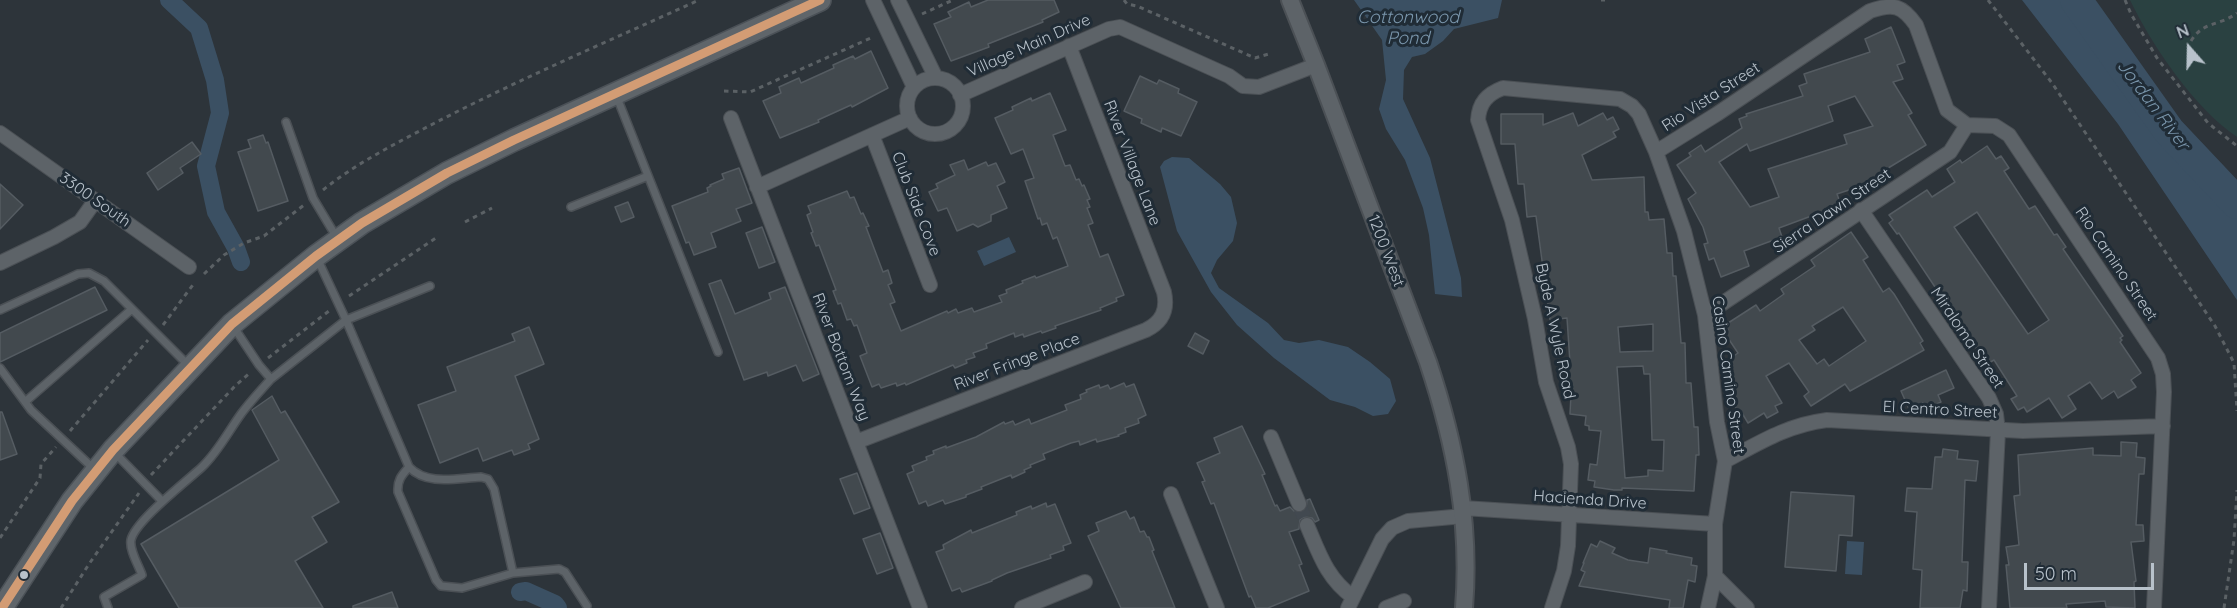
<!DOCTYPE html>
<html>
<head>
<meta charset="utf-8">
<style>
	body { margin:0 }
	#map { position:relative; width:2237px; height:608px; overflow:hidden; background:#2d343a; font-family:Quicksand,sans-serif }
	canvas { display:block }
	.north { position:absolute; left:2159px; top:18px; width:60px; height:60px; -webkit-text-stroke:4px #202c36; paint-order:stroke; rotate:340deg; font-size:16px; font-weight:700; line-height:24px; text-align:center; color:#b8c2cb }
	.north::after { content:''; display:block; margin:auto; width:21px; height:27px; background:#b8c2cb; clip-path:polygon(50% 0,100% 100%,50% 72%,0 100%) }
	.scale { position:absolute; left:2024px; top:563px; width:130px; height:27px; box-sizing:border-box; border:3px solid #b8c2cb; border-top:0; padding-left:8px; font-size:18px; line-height:21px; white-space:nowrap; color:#b8c2cb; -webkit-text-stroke:4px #202c36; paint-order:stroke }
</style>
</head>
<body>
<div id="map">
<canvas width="2237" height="608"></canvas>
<div class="north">N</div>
<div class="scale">50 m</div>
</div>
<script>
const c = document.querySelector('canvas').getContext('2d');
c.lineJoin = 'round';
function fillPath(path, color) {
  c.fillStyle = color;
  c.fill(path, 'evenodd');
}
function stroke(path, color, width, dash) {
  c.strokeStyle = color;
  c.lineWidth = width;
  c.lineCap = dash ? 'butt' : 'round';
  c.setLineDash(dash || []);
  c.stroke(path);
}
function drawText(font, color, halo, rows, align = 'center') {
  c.font = font + ' Quicksand,sans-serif';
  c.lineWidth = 6;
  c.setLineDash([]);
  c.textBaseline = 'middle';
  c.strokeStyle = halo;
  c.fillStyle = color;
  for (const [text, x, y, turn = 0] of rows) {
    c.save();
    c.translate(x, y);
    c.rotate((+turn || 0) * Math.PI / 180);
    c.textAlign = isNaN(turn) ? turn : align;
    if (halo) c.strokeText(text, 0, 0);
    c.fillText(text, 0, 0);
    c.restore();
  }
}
fillPath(new Path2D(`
	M2130 0H2237V137C2195 109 2152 46 2130 0Z`), '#2a4141');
fillPath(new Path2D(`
	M1354 0H1502L1498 18 1454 29 1443 41 1425 54 1412 57 1404 70 1403 99 1430 158 1461 278 1462 297 1435 294 1429 235 1423 208 1405 160 1386 129 1379 109 1386 80 1382 40Z
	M2022 0H2080L2116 62 2237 210V300L2118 124Z
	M1172 157 1189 158 1220 184 1231 197 1237 223 1233 241 1217 260 1211 273 1219 288 1268 323 1284 340 1299 343 1319 340 1348 347 1370 362 1390 379 1396 401 1388 414 1373 416 1355 407 1330 400 1274 358 1237 325 1211 292 1177 231 1160 167 1164 161Z
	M1009 237 1016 252 984 266 977 251Z
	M1847 541 1864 542 1862 575 1845 574Z`), '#3b5063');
stroke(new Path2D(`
	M169 0 199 28 215 80 220 113 206 166 216 212 236 248 241 262
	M520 592 526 591 555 604 558 608`), '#3b5063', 18);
stroke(new Path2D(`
	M2076 0 2169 131 2237 203`), '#3b5063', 32);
const building = new Path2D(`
	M988 0H1054L1059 12 1042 20 1043 22 988 44 989 47 951 61 934 24 951 17 948 12 969 2 971 7Z
	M1891 27 1905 62 1897 65 1903 79 1893 82 1912 113 1908 115 1926 145 1880 173 1882 179 1837 194 1842 208 1823 214 1822 212 1779 228 1782 237 1744 251 1749 266 1721 277 1714 258 1709 260 1704 244 1708 243 1703 227 1688 199 1696 193 1677 165 1691 156 1689 153 1701 145 1705 152 1742 128 1739 119 1747 116 1746 114 1803 96 1799 86 1807 83 1804 74 1870 52 1865 39ZM1855 96 1873 126 1844 135 1847 144 1768 169 1779 197 1750 207 1719 162 1747 144 1750 151 1833 121 1828 106Z
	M871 51 888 88 852 107 851 105 818 120 819 122 780 138 763 101 781 93 779 87 799 78 801 83 834 68 833 65 853 56 855 59Z
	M1140 76 1157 84 1159 80 1179 89 1178 93 1197 102 1181 136 1162 128 1161 132 1141 123 1142 119 1124 111Z
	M1050 93 1066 130 1053 135 1065 166 1070 165 1076 180 1079 179 1082 186 1084 185 1090 199 1087 200 1090 207 1087 208 1093 223 1088 225 1100 257 1108 254 1124 295 1116 298 1117 301 1100 308 1101 310 1055 326 1056 328 1042 333 1041 331 1024 337 1023 334 1015 337 1014 333 986 344 987 348 973 353 975 357 966 360 967 363 955 368 953 365 906 385 905 383 897 386 896 383 881 388 879 384 872 387 860 356 867 353 857 325 854 326 851 319 847 320 841 303 838 304 833 291 836 290 819 245 816 246 811 233 813 232 807 215 811 213 808 206 847 191 850 198 854 197 861 214 863 213 869 226 866 227 883 272 888 270 892 283 888 285 895 302 890 304 901 331 947 311 948 313 956 309 958 313 972 308 974 312 1002 302 999 296 1007 293 1006 290 1023 283 1022 281 1035 276 1036 278 1068 266 1057 237 1053 239 1047 223 1042 225 1040 218 1038 219 1025 181 1034 178 1023 149 1011 154 995 118 1013 110 1012 107 1031 98 1032 101Z
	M1573 113 1578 126 1603 113 1607 120 1613 117 1619 129 1613 132 1616 137 1582 155 1592 180 1644 177 1645 212H1648L1649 220 1664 219 1667 253H1672L1673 276H1676L1681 343H1685L1686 383H1691L1694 427H1698L1699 455H1696L1694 491 1622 488V490H1614L1594 487 1595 481 1588 480 1590 464 1597 465 1601 431 1589 430V426L1585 425 1586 416 1570 414 1571 394 1566 395 1562 364 1570 363 1567 318 1550 320 1536 216 1527 217 1524 184H1518L1515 144H1501V114H1543V125ZM1653 324V351L1620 352 1618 327ZM1643 366 1644 374H1650L1652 440H1664L1663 471 1648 470V476L1625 478 1617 367Z
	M263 135 266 143 268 142 288 201 258 211 238 152 251 148 248 140Z
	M192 142 201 154 180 168 183 173 158 190 147 173Z
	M1987 146 1996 159 2001 156 2009 168 2004 171 2029 209 2035 206 2054 235 2057 234 2066 247 2063 249 2123 336 2120 338 2122 340 2120 342 2141 373 2131 380 2136 387 2118 398 2114 391 2102 399 2090 382 2068 396 2076 409 2062 418 2049 398 2027 412 2024 407 2018 410 2011 399 2017 396 1994 360 1987 364 1963 329 1959 331 1948 313 1951 311 1899 233 1897 234 1889 223 1893 220 1889 215 1927 190 1932 197 1955 182 1947 169 1960 160 1962 163ZM1977 212 2049 320 2028 334 1954 227Z
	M964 160 968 170 986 162 988 166 996 163 1005 182 997 186 1007 208 991 215V221L978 227 973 224 957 231 947 208 938 211 929 192 938 188 936 184 955 175 950 165Z
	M739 168 752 203 736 209 741 221 711 233 716 247 694 255 689 242 686 243 672 206 708 192 707 188 711 186 710 185 724 179 722 174Z
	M0 184 23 205 0 229Z
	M628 202 634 217 621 222 615 207Z
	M762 227 775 262 759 268 746 233Z
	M1851 232 1868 257 1863 260 1883 292 1889 288 1894 294 1923 341 1920 343 1924 350 1850 391 1845 384 1811 406 1804 396 1809 392 1789 363 1766 376 1782 403 1775 406 1778 412 1767 418 1764 413 1748 423 1742 413 1740 415 1729 397 1736 393 1721 365 1738 353 1724 332 1728 330 1725 325 1756 305 1760 311 1784 294 1781 289 1815 266 1811 260ZM1843 307 1866 341 1829 366 1824 359 1817 364 1799 340 1815 330 1812 326Z
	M721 280 735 314 771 299 769 293 785 287 819 374 803 381 796 365 768 376 767 372 744 380 709 284Z
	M95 287 107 310 0 362V333Z
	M529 327 544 364 515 376 539 439 528 444 530 449 514 455 512 450 483 461 478 448 440 463 418 405 456 391 447 367 515 341 512 334Z
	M1195 333 1209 341 1203 354 1188 346Z
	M1946 370 1954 388 1938 395 1941 402 1926 409 1923 403 1909 409 1901 391Z
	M1124 383 1126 387 1134 384 1146 415 1138 419 1139 423 1125 428 1126 432 1118 435 1119 436 1097 442 1096 439 1080 445 1079 441 1071 443 1043 454 1045 459 1030 465 1031 467 1024 470 1025 472 1012 478 1011 475 981 487 982 489 966 495V497L945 504 943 500 928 506 926 501 919 504 907 474 914 471 912 466 927 460 926 457 934 454 933 451 946 446V448L976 437 1004 422 1005 424 1013 421 1015 425 1029 419 1031 424 1067 410 1065 405 1081 399 1080 395 1087 392 1086 390 1099 385 1100 388 1108 385 1110 389Z
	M272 396 281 413 285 411 339 502 312 517 327 542 295 561 323 608H179L141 544 279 460 252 410Z
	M0 412H2L17 454 0 460Z
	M1242 426 1265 474 1262 475 1275 506 1277 505 1280 511 1290 507 1294 511 1302 512 1306 509 1307 500 1310 499 1319 520 1315 522 1312 518 1304 517 1300 520 1299 529 1289 532 1302 564 1299 565 1309 591 1268 608H1256L1251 596 1249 597 1214 503 1211 504 1202 482 1205 481 1197 463 1220 453 1214 438Z
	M2121 442 2137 443 2136 457 2145 458 2144 474H2139L2136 525H2143L2144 541 2131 542 2136 581 2134 582 2135 608 2106 607 2105 601 2066 604 2067 608H2010L2006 565H2009L2006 547 2019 545 2014 496 2020 495 2018 455 2093 448V455L2121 456Z
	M1943 449 1958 451 1957 459 1978 461 1976 481 1965 480 1962 562H1968L1967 591 1963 590 1960 608H1920L1922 570 1913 569 1917 512 1905 511 1907 488 1932 489 1935 457H1942Z
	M857 473 870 508 854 514 840 479Z
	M1791 492 1854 496 1852 536 1839 535 1836 571 1785 567Z
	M1046 503 1047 507 1055 504 1071 543 1063 546 1064 550 1050 555 1051 558 1007 573 992 580V581L962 592 960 588 952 591 936 552 944 549 943 545 971 530 972 533 1017 515 1016 512 1031 506 1032 509Z
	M1126 511 1130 519 1134 517 1140 532 1144 531 1147 537H1149L1154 550 1152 551 1175 608H1121L1088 536 1099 531 1096 523Z
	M880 533 893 568 877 574 863 539Z
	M1600 541 1615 548 1612 553 1628 560 1648 563 1650 548 1667 551 1666 553 1692 558 1691 565 1697 566 1695 582 1688 580 1683 608H1669L1670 600 1579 586 1585 572 1581 570 1584 563H1583L1591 544 1597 547Z
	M392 592 398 608H353V606Z`);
fillPath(building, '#42494e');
stroke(building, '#555c62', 1.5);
stroke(new Path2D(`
	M1299 504 1307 525`), '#424950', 14, [14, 7]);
const service = new Path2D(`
	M616 95 718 352
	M286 122 313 198 337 238
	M571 207 648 176
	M317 258 346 320 430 286
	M0 310 78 274 89 273 104 281 189 366
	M0 368 31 410 94 469
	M271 379 346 320 409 467C427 486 457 478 481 477L488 479 494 489 513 573 559 569 565 572 587 606
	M25 402 132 309
	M114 452 162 501
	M409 467C402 475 397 480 398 492L436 580 441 586 462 588 513 573
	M108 608 104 597 142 575C139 566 129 550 131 540 135 521 187 481 202 467 218 452 228 432 241 414 250 402 261 390 271 379L259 365 233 326`);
const minor = new Path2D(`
	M873 0 914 87
	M898 0 936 78
	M907 106a28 28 0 1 1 56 0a28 28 0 1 1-56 0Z
	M960 95 1109 29 1120 27 1229 76 1243 86 1259 87 1316 65
	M731 118 920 608
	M0 133 189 267
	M872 135 930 285
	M1656 152 1717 114 1870 11C1893 3 1902 5 1916 25L1947 110 1967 125 1995 126 2009 135 2158 358 2163 374 2164 392 2154 608
	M757 187 910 118
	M1861 210 1989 398 1996 414 1998 431 1989 608
	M0 263 54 237 80 222 95 201
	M1705 315 1950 152 1967 125
	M1271 437 1299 504
	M856 442 1146 330C1162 322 1168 310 1164 292L1069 46
	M1725 461C1759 443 1787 425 1827 420L2023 431 2163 426
	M1171 494 1217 608
	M1463 508 1715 524
	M1307 525C1319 553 1327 579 1353 597
	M1715 576 1747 608
	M1022 608 1085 582
	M1348 608 1382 539 1392 528 1408 521 1464 516
	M1386 608 1404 601
	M1552 608 1564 571 1568 546 1571 464 1568 447 1546 382 1535 319 1512 220 1478 120C1479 103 1487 94 1503 88L1620 99 1632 106 1639 114 1656 152 1684 231 1705 315 1717 422 1725 461 1715 524V576L1708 608`);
const tertiary = new Path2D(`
	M1290 0 1316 65 1428 362C1455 443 1471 522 1464 608`);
const primary = new Path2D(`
	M2 608 72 501 113 450 232 324 316 256 362 223 447 173 514 140 820 0`);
stroke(service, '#4b5055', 10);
stroke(minor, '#4b5055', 16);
stroke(tertiary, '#4b5055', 20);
stroke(primary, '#4b5157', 24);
stroke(new Path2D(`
	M1124 0 1127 4 1137 6 1255 58 1272 53
	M1601 0H1605
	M1988 0 2052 83 2215 326 2234 363 2237 411
	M2125 0 2131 14 2157 58 2208 123 2237 146
	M922 14 953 0
	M2191 41C2203 21 2220 26 2237 13
	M724 91 750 92 873 37
	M323 190C355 164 393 145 429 126 517 80 609 41 699 0
	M465 222 492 208
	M204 274 224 255 244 243 264 236 304 205
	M349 296 436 238
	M163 325 195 282
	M268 358 329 311
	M70 431 148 340
	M151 475 235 386 251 372
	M0 538 40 478 41 464 56 447
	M61 608 89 564 139 493
	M2224 608 2234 540 2237 490`), '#5b6165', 3, [4.5, 4.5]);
stroke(service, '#5d6368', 7);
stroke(minor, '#5d6368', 14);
stroke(tertiary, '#5d6368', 16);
stroke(primary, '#5f656a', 21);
stroke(new Path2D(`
	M2 608 72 501 113 450 232 324 316 256 362 223 447 173 514 140 820 0`), '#d39c74', 9);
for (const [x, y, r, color] of [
	[24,575,5,"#b8c2cb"]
]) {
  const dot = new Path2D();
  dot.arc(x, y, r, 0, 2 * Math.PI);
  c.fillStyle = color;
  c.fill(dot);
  stroke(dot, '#202c36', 2);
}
drawText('16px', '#b8c2cb', '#202c36', [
	["Village Main Drive",1029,46,-24],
	["Rio Vista Street",1711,97,-33],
	["River Village Lane",1132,163,69],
	["3300 South",95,200,35],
	["Club Side Cove",916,204,69],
	["Sierra Dawn Street",1832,211,-34],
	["1200 West",1386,251,69],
	["Rio Camino Street",2116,264,56],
	["Byde A Wyle Road",1555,331,78],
	["Miraloma Street",1967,338,56],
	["River Bottom Way",841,357,69],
	["River Fringe Place",1017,362,-21],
	["Casino Camino Street",1728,375,82],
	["El Centro Street",1940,410,3],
	["Hacienda Drive",1590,500,4]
]);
drawText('italic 18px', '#7a96ac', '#202c36', [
	["Cottonwood",1408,18],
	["Pond",1408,39],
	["Jordan River",2153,105,53]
]);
</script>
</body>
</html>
